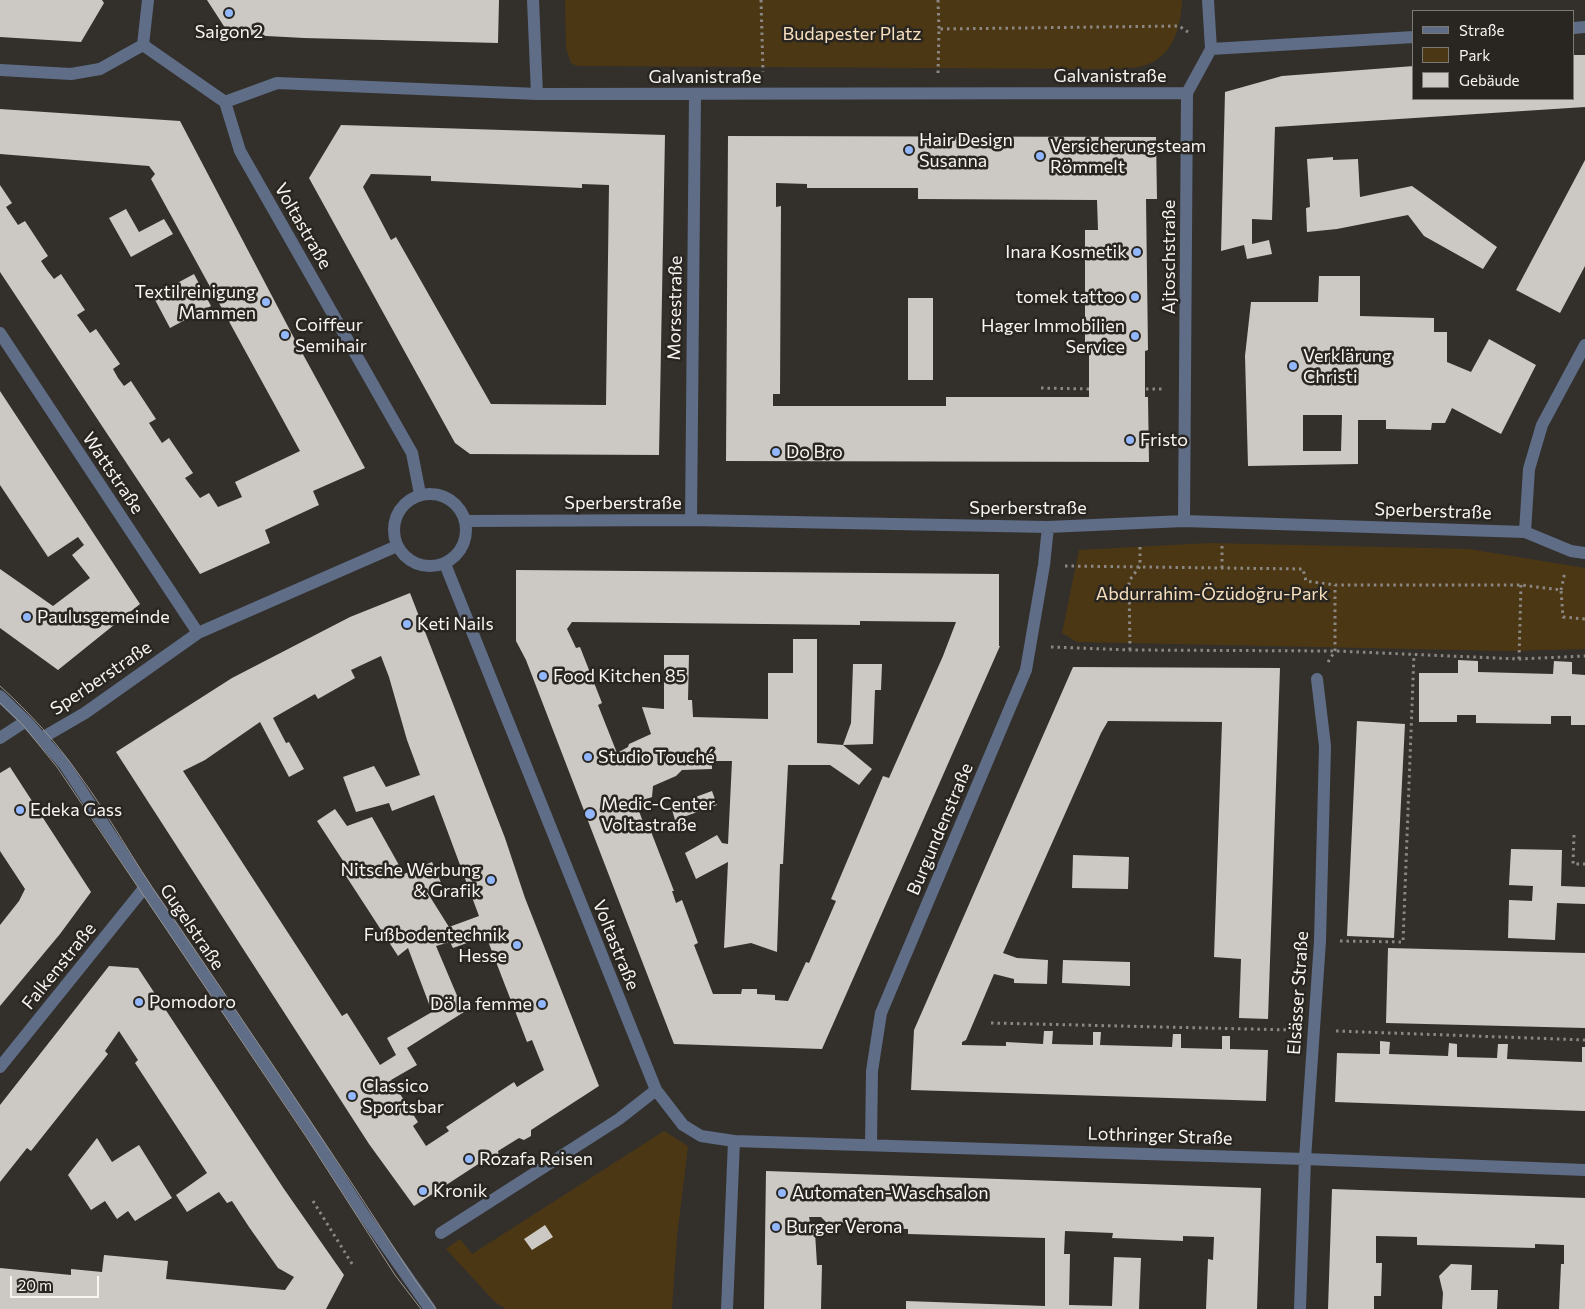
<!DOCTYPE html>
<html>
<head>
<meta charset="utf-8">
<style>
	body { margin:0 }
	#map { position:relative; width:1585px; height:1309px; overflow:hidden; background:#33302c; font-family:Commissioner,sans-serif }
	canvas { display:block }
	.legend { position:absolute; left:1412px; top:10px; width:162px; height:90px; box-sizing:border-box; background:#292622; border:1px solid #7b7975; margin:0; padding:6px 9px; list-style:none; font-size:15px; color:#f7f5f2 }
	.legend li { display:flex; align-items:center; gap:10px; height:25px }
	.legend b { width:25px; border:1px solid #7b7975 }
	.scale { position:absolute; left:10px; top:1276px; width:89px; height:22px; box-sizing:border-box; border:2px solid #f7f5f2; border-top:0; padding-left:6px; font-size:15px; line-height:18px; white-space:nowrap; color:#f7f5f2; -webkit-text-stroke:4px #292622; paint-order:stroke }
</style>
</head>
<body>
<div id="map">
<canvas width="1585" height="1309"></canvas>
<ul class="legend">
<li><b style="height:6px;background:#5f6d87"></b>Straße</li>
<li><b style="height:14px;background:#4c3714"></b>Park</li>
<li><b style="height:14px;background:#ccc8c3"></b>Gebäude</li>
</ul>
<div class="scale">20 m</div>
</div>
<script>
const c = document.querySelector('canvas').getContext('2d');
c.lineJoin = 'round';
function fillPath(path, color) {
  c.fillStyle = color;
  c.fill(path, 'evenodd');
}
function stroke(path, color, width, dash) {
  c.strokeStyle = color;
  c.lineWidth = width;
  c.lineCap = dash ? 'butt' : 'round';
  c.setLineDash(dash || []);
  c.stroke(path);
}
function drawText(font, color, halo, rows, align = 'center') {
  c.font = font + ' Commissioner,sans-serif';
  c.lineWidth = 5;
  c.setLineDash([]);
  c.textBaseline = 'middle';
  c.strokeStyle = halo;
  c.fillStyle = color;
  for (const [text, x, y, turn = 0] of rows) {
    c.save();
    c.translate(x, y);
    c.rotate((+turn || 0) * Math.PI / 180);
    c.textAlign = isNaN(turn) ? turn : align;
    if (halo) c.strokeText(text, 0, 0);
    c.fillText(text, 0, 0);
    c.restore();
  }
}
fillPath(new Path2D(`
	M565 0H1182C1181 26 1174 55 1146 65 1134 69 1119 68 1107 69L577 66 571 63 566 48Z
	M1210 543 1469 549 1585 568V649L1509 651 1077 642 1062 633 1079 550Z
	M664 1131 688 1146 677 1236 672 1309H506L495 1302 446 1249 460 1239 472 1254Z`), '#4c3714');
fillPath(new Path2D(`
	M0 0H102L104 3 81 42 0 37Z
	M207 0H499L498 43 304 38 229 34Z
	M1574 55H1585V107L1275 127 1272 220 1252 219V244L1269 240 1272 254 1247 259 1244 245 1221 251 1225 92 1282 76 1414 66V99H1574Z
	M0 109 180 121 293 336 365 468 313 491 319 505 265 530 270 543 200 574 0 272V185L12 203 6 207 18 225 25 221 48 256 41 261 47 270 54 279 61 274 85 310 77 315 83 323 90 333 96 329 120 364 113 369 118 378 124 386 131 381 156 419 149 423 162 443 169 438 193 473 185 478 200 498 209 493 218 507 242 497 235 482 300 451 151 179 155 174 149 166 0 154Z
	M341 125 665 135 659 455 470 454 455 443 309 178ZM371 174 431 176V181L582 188V184L609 185 606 405 491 404 396 237 391 240 363 187Z
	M728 136 1156 137 1157 199H1146L1148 350 1145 351V397H1148L1149 462 726 461ZM776 183 807 184V188H918V199L1097 200 1098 230H1085V351L1089 350V397H946V406H773V394H780L781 206 776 207Z
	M1333 157V160L1358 159 1360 197 1412 186 1497 247 1483 269 1424 236 1408 215 1337 229 1307 232 1306 208 1310 207 1307 159Z
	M1585 160V266L1560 313 1516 290Z
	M126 209 139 232 164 219 173 234 131 257 109 218Z
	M194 274 211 306 170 328 153 296Z
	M1319 276H1360V316L1434 318V332H1447V362L1471 372 1489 339 1536 365 1501 434 1452 408 1445 423H1432L1431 430 1386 429V420H1358V464L1248 466 1245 356 1251 302H1318ZM1303 415H1342L1341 451H1303Z
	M908 298H933V380H908Z
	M0 391 140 604 58 670 0 628V569L53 606 90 578 72 555 84 545 78 537 48 557 0 485Z
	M516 570 999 574V646H1000L822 1049 674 1044 526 660 516 641ZM860 621 956 622 943 656 889 778 883 776 831 899 836 901 809 963 806 962 788 1001 775 1000V995L757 994V989H742L741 994H713L694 945 698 943 682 900 676 903 672 891H674L650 829 646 830 636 803 652 797 653 786 676 776 682 770 712 769V761H732L728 844 722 843 717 835 685 853 696 879 728 862 724 948 751 943 777 952 780 864H783L788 765H830L859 785 872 769 843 745 817 743V639H793V673H768V719L693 717 692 700H688L689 655H664V709L642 707 651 734 629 744 628 747 617 753 598 705 602 703 580 647 576 648 567 629 572 622 860 625Z
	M410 593 505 838 525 898 599 1086 531 1130V1136L524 1140 519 1138 498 1151 499 1157 490 1162 486 1159 414 1206 369 1144 116 752 232 678 350 617ZM381 656 389 677 407 740 420 775 386 787 374 766 343 777 356 812 389 803 392 811 434 795 479 916 449 927 427 892 442 885 432 862 404 874 372 817 347 826 335 809 317 821 351 873 346 876 398 956 408 948 432 1012 387 1038 396 1055 380 1065 347 1013 342 1016 183 771 205 760 260 722 289 777 304 769 289 742 286 743 273 718 315 694 318 699 355 678 351 670ZM486 936 527 1042 532 1040 544 1070 517 1087 514 1082 446 1127 449 1131 426 1146 413 1126 418 1122 391 1080 417 1065 407 1048 464 1012 436 946 450 942 453 948Z
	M1458 660 1478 661V672L1553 674 1554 661 1572 662V674L1585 675V725H1571V716H1551V724L1476 723V715H1457V722H1419V673H1458Z
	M853 664H882L881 690H875L873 744 843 745 851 723Z
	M1073 667 1280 668 1268 1019 1239 1018 1241 959 1214 957 1222 722 1108 721 1101 733 1003 953 1017 958 1048 960 1047 984 1014 983V979L994 974 966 1040 962 1042V1045L1006 1046V1042L1043 1044 1044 1031H1053L1052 1044 1093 1045V1032H1101L1100 1045 1172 1047 1173 1034H1181V1048L1222 1049V1036H1230V1049L1268 1050 1266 1101 911 1090 914 1030Z
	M1357 721 1405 724 1394 938 1347 936Z
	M10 767 91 892 60 934 0 1006V925L19 901 25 889 0 851V773Z
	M712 791 717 805 675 820 671 806Z
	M1511 849 1562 850 1561 886 1585 887V904L1557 903 1555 940 1508 938 1509 900 1532 901 1533 886 1509 885Z
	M1073 855 1129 857 1128 889 1072 888Z
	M1388 948 1585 953V1028L1386 1023Z
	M1063 960 1130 962V986L1062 983Z
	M109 966 138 968 284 1189 344 1275 326 1309H0V1268L71 1275V1269L102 1272 104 1255 168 1261 166 1279 285 1290 294 1277 278 1268 249 1227 232 1201 227 1203 219 1192 187 1212 176 1195 207 1173 135 1063 138 1060 119 1031 105 1051 108 1054 31 1151 27 1148 0 1182V1105Z
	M1380 1041 1390 1042 1389 1054 1448 1056 1449 1043 1457 1044V1057L1497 1058 1498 1044H1508L1507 1059 1582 1062V1047H1585V1111L1335 1102 1337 1053 1380 1054Z
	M97 1138 112 1162 139 1145 172 1198 135 1221 128 1211 117 1219 105 1201 91 1210 68 1175Z
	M766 1171 1261 1188 1257 1309H1206L1208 1259 1213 1260 1214 1237 1183 1236V1241L1112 1238 1113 1233 1065 1231 1064 1254H1070L1069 1305 1112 1306 1114 1257 1141 1258 1139 1309H906V1301L1045 1306V1238L908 1234V1229L849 1228 847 1223H827L821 1217H809L811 1226 815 1232 817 1265H822L821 1309H764Z
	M1332 1189 1585 1198V1309H1559L1561 1264H1564V1245L1535 1244V1248L1417 1245V1237L1376 1236V1263H1382L1381 1296H1374V1309H1328Z
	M545 1225 553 1237 532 1250 524 1239Z
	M1451 1264 1472 1265 1471 1290H1498L1497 1309H1442L1443 1293 1439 1276Z`), '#ccc8c3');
stroke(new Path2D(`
	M761 0 763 72
	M938 0 939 29
	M938 73 939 29 1179 26 1188 32
	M1041 388 1089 389
	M1146 389H1165
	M1065 566 1303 569 1306 581 1335 585H1521L1561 590 1563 617 1585 619
	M1222 568V543
	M1561 590 1565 572
	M1051 647 1130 650 1335 651 1519 659 1585 656
	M1130 650 1129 581 1140 566V545
	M1519 659 1521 585
	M1328 662 1335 651V585
	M1574 835 1573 864H1585
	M1340 941 1403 942 1414 654
	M991 1023 1292 1030
	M1336 1031 1585 1040
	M313 1201 354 1267`), '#8b8884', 3, [2.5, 4]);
stroke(new Path2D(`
	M148 0 143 45 225 102 240 151 412 453 420 494
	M533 0 537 94
	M1574 28 1585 27
	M1211 49 1414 37
	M0 70 71 74 100 69 143 45
	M225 102 277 83 537 94 1187 93
	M0 333 198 633
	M394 530a36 36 0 1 1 72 0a36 36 0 1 1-72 0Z
	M691 520 695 95
	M466 521 691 520 1048 527 1184 521 1525 532 1571 551 1585 553
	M1184 521 1187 93 1211 49 1208 0
	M1525 532 1529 469 1542 425 1585 345
	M445 564 656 1090 683 1125 701 1136 734 1141 727 1309
	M0 696 26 721 64 764 145 887 312 1134 362 1212 430 1309
	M0 738 26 721
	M42 738 85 713 198 633 397 546
	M0 1067 145 887
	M734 1141 1305 1159 1585 1170
	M871 1145 872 1071 881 1013 1026 670 1044 565 1048 527
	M441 1233 619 1119 656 1090
	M1300 1309 1305 1159 1320 941 1325 746 1317 679`), '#5f6d87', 12);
stroke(new Path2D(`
	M0 686C30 713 57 743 80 776 110 817 134 862 163 903 248 1028 333 1153 415 1280L436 1309
	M0 703 22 724 57 767 307 1138 395 1275 421 1309`), '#989592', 1);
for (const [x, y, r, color] of [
	[229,13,5,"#93b7fd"],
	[909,150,5,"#93b7fd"],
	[1040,156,5,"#93b7fd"],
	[1137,252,5,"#93b7fd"],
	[1135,297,5,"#93b7fd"],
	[266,302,5,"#93b7fd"],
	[285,335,5,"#93b7fd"],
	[1135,336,5,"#93b7fd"],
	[1293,366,5,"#93b7fd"],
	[1130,440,5,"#93b7fd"],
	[776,452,5,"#93b7fd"],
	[27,617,5,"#93b7fd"],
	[407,624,5,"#93b7fd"],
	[543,676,5,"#93b7fd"],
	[588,757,5,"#93b7fd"],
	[20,810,5,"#93b7fd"],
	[590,814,6,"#93b7fd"],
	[491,880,5,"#93b7fd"],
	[517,945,5,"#93b7fd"],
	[139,1002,5,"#93b7fd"],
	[542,1004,5,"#93b7fd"],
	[352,1096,5,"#93b7fd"],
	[469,1159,5,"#93b7fd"],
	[423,1191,5,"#93b7fd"],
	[782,1193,5,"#93b7fd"],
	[776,1227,5,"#93b7fd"]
]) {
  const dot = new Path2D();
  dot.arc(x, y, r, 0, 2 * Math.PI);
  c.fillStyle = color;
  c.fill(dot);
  stroke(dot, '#292622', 2);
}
drawText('18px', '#f7f5f2', '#292622', [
	["Saigon 2",229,32,"center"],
	["Hair Design",919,140],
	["Susanna",919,161],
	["Versicherungsteam",1050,146],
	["Römmelt",1050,167],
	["Inara Kosmetik",1127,252,"right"],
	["Textilreinigung",256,292,"right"],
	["Mammen",256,313,"right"],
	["tomek tattoo",1125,297,"right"],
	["Coiffeur",295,325],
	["Semihair",295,346],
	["Hager Immobilien",1125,326,"right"],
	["Service",1125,347,"right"],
	["Verklärung",1303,356],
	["Christi",1303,377],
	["Fristo",1140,440],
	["Do Bro",786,452],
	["Paulusgemeinde",37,617],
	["Keti Nails",417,624],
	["Food Kitchen 85",553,676],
	["Studio Touché",598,757],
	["Medic-Center",601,804],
	["Voltastraße",601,825],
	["Edeka Gass",30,810],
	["Nitsche Werbung",481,870,"right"],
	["& Grafik",481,891,"right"],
	["Fußbodentechnik",507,935,"right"],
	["Hesse",507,956,"right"],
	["Pomodoro",149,1002],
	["Dö la femme",532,1004,"right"],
	["Classico",362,1086],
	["Sportsbar",362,1107],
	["Rozafa Reisen",479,1159],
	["Kronik",433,1191],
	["Automaten-Waschsalon",792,1193],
	["Burger Verona",786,1227]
], 'left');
drawText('18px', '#f8e0be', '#292622', [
	["Budapester Platz",852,34],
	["Abdurrahim-Özüdoğru-Park",1212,594]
]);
drawText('18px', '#f7f5f2', '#292622', [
	["Galvanistraße",1110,76],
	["Galvanistraße",705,77],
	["Voltastraße",303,226,60],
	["Ajtoschstraße",1169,257,-90],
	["Morsestraße",675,308,-89],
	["Wattstraße",113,473,56],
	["Sperberstraße",623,503],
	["Sperberstraße",1028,508],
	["Sperberstraße",1433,511,2],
	["Sperberstraße",101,678,-34],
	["Burgundenstraße",940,829,-67],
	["Gugelstraße",192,927,56],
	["Voltastraße",616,945,68],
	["Falkenstraße",59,966,-51],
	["Elsässer Straße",1298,993,-86],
	["Lothringer Straße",1160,1136,2]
]);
</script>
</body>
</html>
